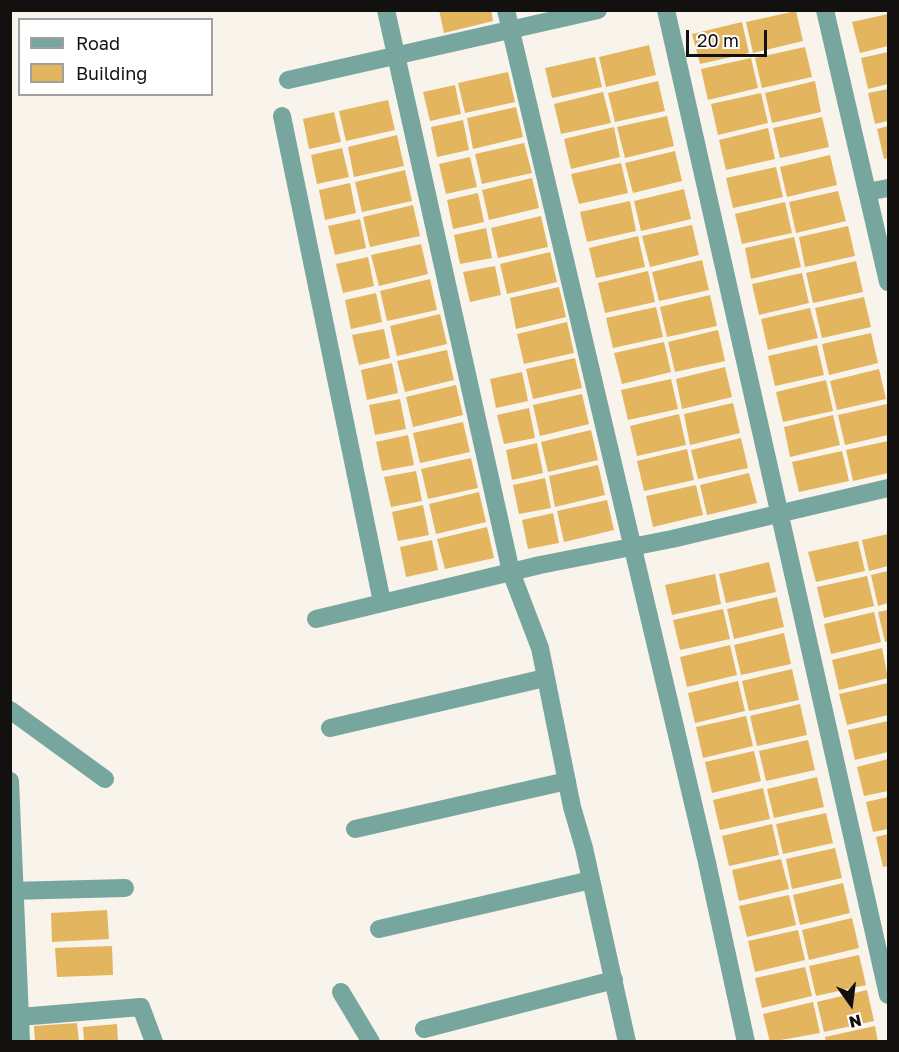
<!DOCTYPE html>
<html>
<head>
<meta charset="utf-8">
<style>
	body { margin:0 }
	#map { position:relative; width:899px; height:1052px; overflow:hidden; background:#f8f3eb; font-family:"Golos Text",sans-serif }
	canvas { display:block }
	.frame { position:absolute; inset:0; border:12px solid #13110f; pointer-events:none }
	.legend { position:absolute; left:18px; top:18px; width:195px; height:78px; box-sizing:border-box; background:#fff; border:2px solid #a1a09f; margin:0; padding:8px 10px; list-style:none; font-size:18px; color:#13110f }
	.legend li { display:flex; align-items:center; gap:12px; height:30px }
	.legend b { width:30px; border:2px solid #a1a09f }
	.north { position:absolute; left:821px; top:974px; width:60px; height:60px; -webkit-text-stroke:4px #fff; paint-order:stroke; rotate:166deg; font-size:16px; font-weight:700; line-height:24px; text-align:center; color:#13110f }
	.north::after { content:''; display:block; margin:auto; width:21px; height:27px; background:#13110f; clip-path:polygon(50% 0,100% 100%,50% 72%,0 100%) }
	.scale { position:absolute; left:686px; top:30px; width:81px; height:27px; box-sizing:border-box; border:3px solid #13110f; border-top:0; padding-left:8px; font-size:18px; line-height:21px; white-space:nowrap; color:#13110f; -webkit-text-stroke:4px #fff; paint-order:stroke }
</style>
</head>
<body>
<div id="map">
<canvas width="899" height="1052"></canvas>
<div class="frame"></div>
<ul class="legend">
<li><b style="height:8px;background:#77a69e"></b>Road</li>
<li><b style="height:16px;background:#e3b55f"></b>Building</li>
</ul>
<div class="north">N</div>
<div class="scale">20 m</div>
</div>
<script>
const c = document.querySelector('canvas').getContext('2d');
c.lineJoin = 'round';
function fillPath(path, color) {
  c.fillStyle = color;
  c.fill(path, 'evenodd');
}
function stroke(path, color, width, dash) {
  c.strokeStyle = color;
  c.lineWidth = width;
  c.lineCap = dash ? 'butt' : 'round';
  c.setLineDash(dash || []);
  c.stroke(path);
}
fillPath(new Path2D(`
	M439 10H491L493 21 444 33Z
	M796 11 803 41 753 53 746 22Z
	M888 14V46L860 53 852 22Z
	M742 22 749 53 700 64 692 34Z
	M649 45 656 75 606 87 599 57Z
	M805 47 812 77 762 88 755 58Z
	M888 52V84L868 89 861 58Z
	M595 57 602 87 552 98 545 68Z
	M751 58 758 88 708 100 701 69Z
	M508 72 515 102 465 113 458 83Z
	M658 81 665 111 615 122 608 93Z
	M815 81 821 112 772 123 765 93Z
	M455 85 461 114 430 121 423 92Z
	M888 89V121L875 124 868 93Z
	M603 92 611 123 561 134 554 104Z
	M761 93 768 123 718 135 711 104Z
	M388 100 395 130 346 141 339 111Z
	M516 107 523 137 473 149 467 118Z
	M334 112 341 142 309 149 303 119Z
	M667 116 674 146 625 158 617 127Z
	M822 117 829 147 780 158 773 128Z
	M463 120 469 150 437 157 431 127Z
	M888 126V158L884 159 877 129Z
	M614 127 620 157 571 169 564 139Z
	M768 128 775 159 726 170 719 140Z
	M397 135 404 166 354 177 348 147Z
	M524 143 532 173 482 184 475 154Z
	M342 148 349 177 317 184 311 155Z
	M675 151 682 181 633 193 625 163Z
	M830 155 837 185 787 197 780 167Z
	M470 157 477 187 446 194 439 164Z
	M621 163 628 193 579 204 571 174Z
	M776 167 783 197 733 208 726 178Z
	M405 170 412 201 362 212 355 182Z
	M532 178 539 208 489 220 482 190Z
	M350 183 356 213 325 220 319 190Z
	M684 189 691 219 641 231 634 201Z
	M838 191 846 221 796 233 789 202Z
	M478 193 484 222 453 229 447 200Z
	M630 201 636 231 587 242 580 212Z
	M785 202 792 233 742 244 735 214Z
	M413 205 420 236 370 247 363 217Z
	M541 216 548 247 498 258 491 228Z
	M360 219 366 248 335 255 328 226Z
	M692 225 699 255 650 267 642 236Z
	M848 226 855 256 805 267 799 237Z
	M486 228 492 258 460 264 454 235Z
	M638 236 645 267 596 278 589 248Z
	M794 237 801 267 751 279 745 248Z
	M421 244 428 274 379 286 371 255Z
	M550 252 557 282 507 294 500 264Z
	M368 257 374 286 343 293 336 264Z
	M702 260 709 290 659 301 652 272Z
	M856 261 863 292 813 303 806 273Z
	M495 266 501 295 470 302 463 272Z
	M648 271 655 302 605 313 598 283Z
	M802 273 809 303 759 315 752 284Z
	M430 279 437 310 387 321 380 291Z
	M559 287 566 317 516 329 510 298Z
	M376 293 382 322 351 329 345 300Z
	M710 295 717 326 667 337 660 307Z
	M864 297 871 327 822 338 815 308Z
	M656 307 663 337 613 348 606 318Z
	M810 308 818 338 768 350 761 319Z
	M440 314 447 344 397 356 390 326Z
	M567 322 574 353 524 364 517 334Z
	M384 329 390 358 359 365 352 335Z
	M718 330 725 361 675 372 668 342Z
	M871 333 878 363 829 375 822 344Z
	M664 342 671 372 622 384 614 353Z
	M817 345 824 375 775 386 768 356Z
	M447 350 454 380 405 392 397 361Z
	M575 358 582 388 533 399 526 369Z
	M392 363 398 393 367 400 361 370Z
	M725 367 732 397 682 409 676 379Z
	M879 369 886 399 837 410 830 381Z
	M522 372 528 401 496 408 490 379Z
	M671 379 678 409 628 420 621 390Z
	M826 380 833 411 783 422 776 392Z
	M456 385 463 415 413 427 406 397Z
	M582 394 589 424 540 436 533 405Z
	M400 399 406 429 375 435 369 405Z
	M733 403 740 433 690 445 684 414Z
	M887 404 888 435 845 445 838 415Z
	M529 408 535 438 504 444 497 415Z
	M679 414 686 445 637 456 630 426Z
	M833 415 840 445 790 457 784 427Z
	M463 422 470 452 420 463 413 433Z
	M591 430 598 460 548 472 541 442Z
	M408 435 414 465 382 471 376 442Z
	M741 438 748 468 698 479 691 450Z
	M888 441V473L853 481 846 450Z
	M537 443 543 473 512 480 506 450Z
	M687 449 694 480 644 491 637 461Z
	M842 451 849 481 799 492 792 462Z
	M471 458 478 488 428 499 421 469Z
	M598 465 605 495 555 507 549 476Z
	M416 471 422 501 391 507 384 477Z
	M749 473 757 503 707 515 700 485Z
	M545 478 551 508 519 514 513 485Z
	M696 485 703 515 653 527 646 496Z
	M479 492 486 522 436 534 429 504Z
	M607 500 614 530 564 542 557 511Z
	M423 505 429 535 398 541 392 512Z
	M553 513 559 543 528 549 522 520Z
	M487 527 494 558 445 569 437 539Z
	M888 534V566L869 571 862 540Z
	M432 540 438 570 406 577 400 547Z
	M858 541 865 571 816 582 808 552Z
	M769 562 776 592 726 603 719 574Z
	M888 571V603L878 606 871 575Z
	M715 574 721 604 672 615 665 585Z
	M867 576 874 606 824 618 817 587Z
	M777 597 784 627 734 639 727 609Z
	M723 609 730 639 680 650 673 620Z
	M888 610V641L885 642 878 612Z
	M874 612 881 642 831 654 824 624Z
	M784 633 791 664 741 675 734 645Z
	M730 645 737 675 687 687 680 657Z
	M882 648 888 678 839 690 832 660Z
	M792 669 799 700 749 711 742 681Z
	M738 681 745 711 695 723 688 693Z
	M888 683V715L847 725 839 694Z
	M800 704 807 735 757 746 750 716Z
	M746 716 753 746 703 758 696 727Z
	M888 721V752L855 760 848 730Z
	M808 740 815 770 766 781 759 751Z
	M754 751 761 781 712 793 705 762Z
	M888 759V791L864 796 857 767Z
	M817 777 824 807 774 818 767 789Z
	M763 788 770 819 720 830 713 800Z
	M888 797V829L873 832 866 802Z
	M826 813 833 843 783 854 776 824Z
	M772 824 779 855 729 866 722 836Z
	M888 834V866L883 867 876 837Z
	M835 848 842 878 792 889 786 859Z
	M781 859 789 889 739 901 732 870Z
	M843 883 850 913 800 925 793 895Z
	M789 895 796 925 747 937 739 906Z
	M107 910 109 939 52 942 51 913Z
	M852 918 859 948 809 960 802 930Z
	M798 930 805 960 755 972 748 941Z
	M112 946 113 975 57 977 55 948Z
	M859 955 866 985 816 996 809 966Z
	M805 967 812 996 762 1008 755 978Z
	M867 990 874 1021 824 1032 817 1002Z
	M813 1002 820 1033 770 1042 763 1014Z
	M77 1023 79 1042H35L34 1026Z
	M117 1024 118 1042H84L83 1027Z
	M875 1026 878 1042H826L825 1037Z`), '#e3b55f');
stroke(new Path2D(`
	M386 10 511 572 540 648 572 807 584 848 627 1042
	M506 10 706 858 746 1042
	M666 10 888 995
	M825 10 888 282
	M288 80 598 10
	M282 116 382 602
	M867 192 888 188
	M316 619 540 565 672 539 888 488
	M10 710 105 779
	M330 728 545 678
	M10 781 21 1042
	M355 829 567 781
	M10 891 125 888
	M379 929 591 880
	M341 992 371 1042
	M19 1017 141 1007 154 1042
	M424 1029 614 980`), '#77a69e', 18);
</script>
</body>
</html>
